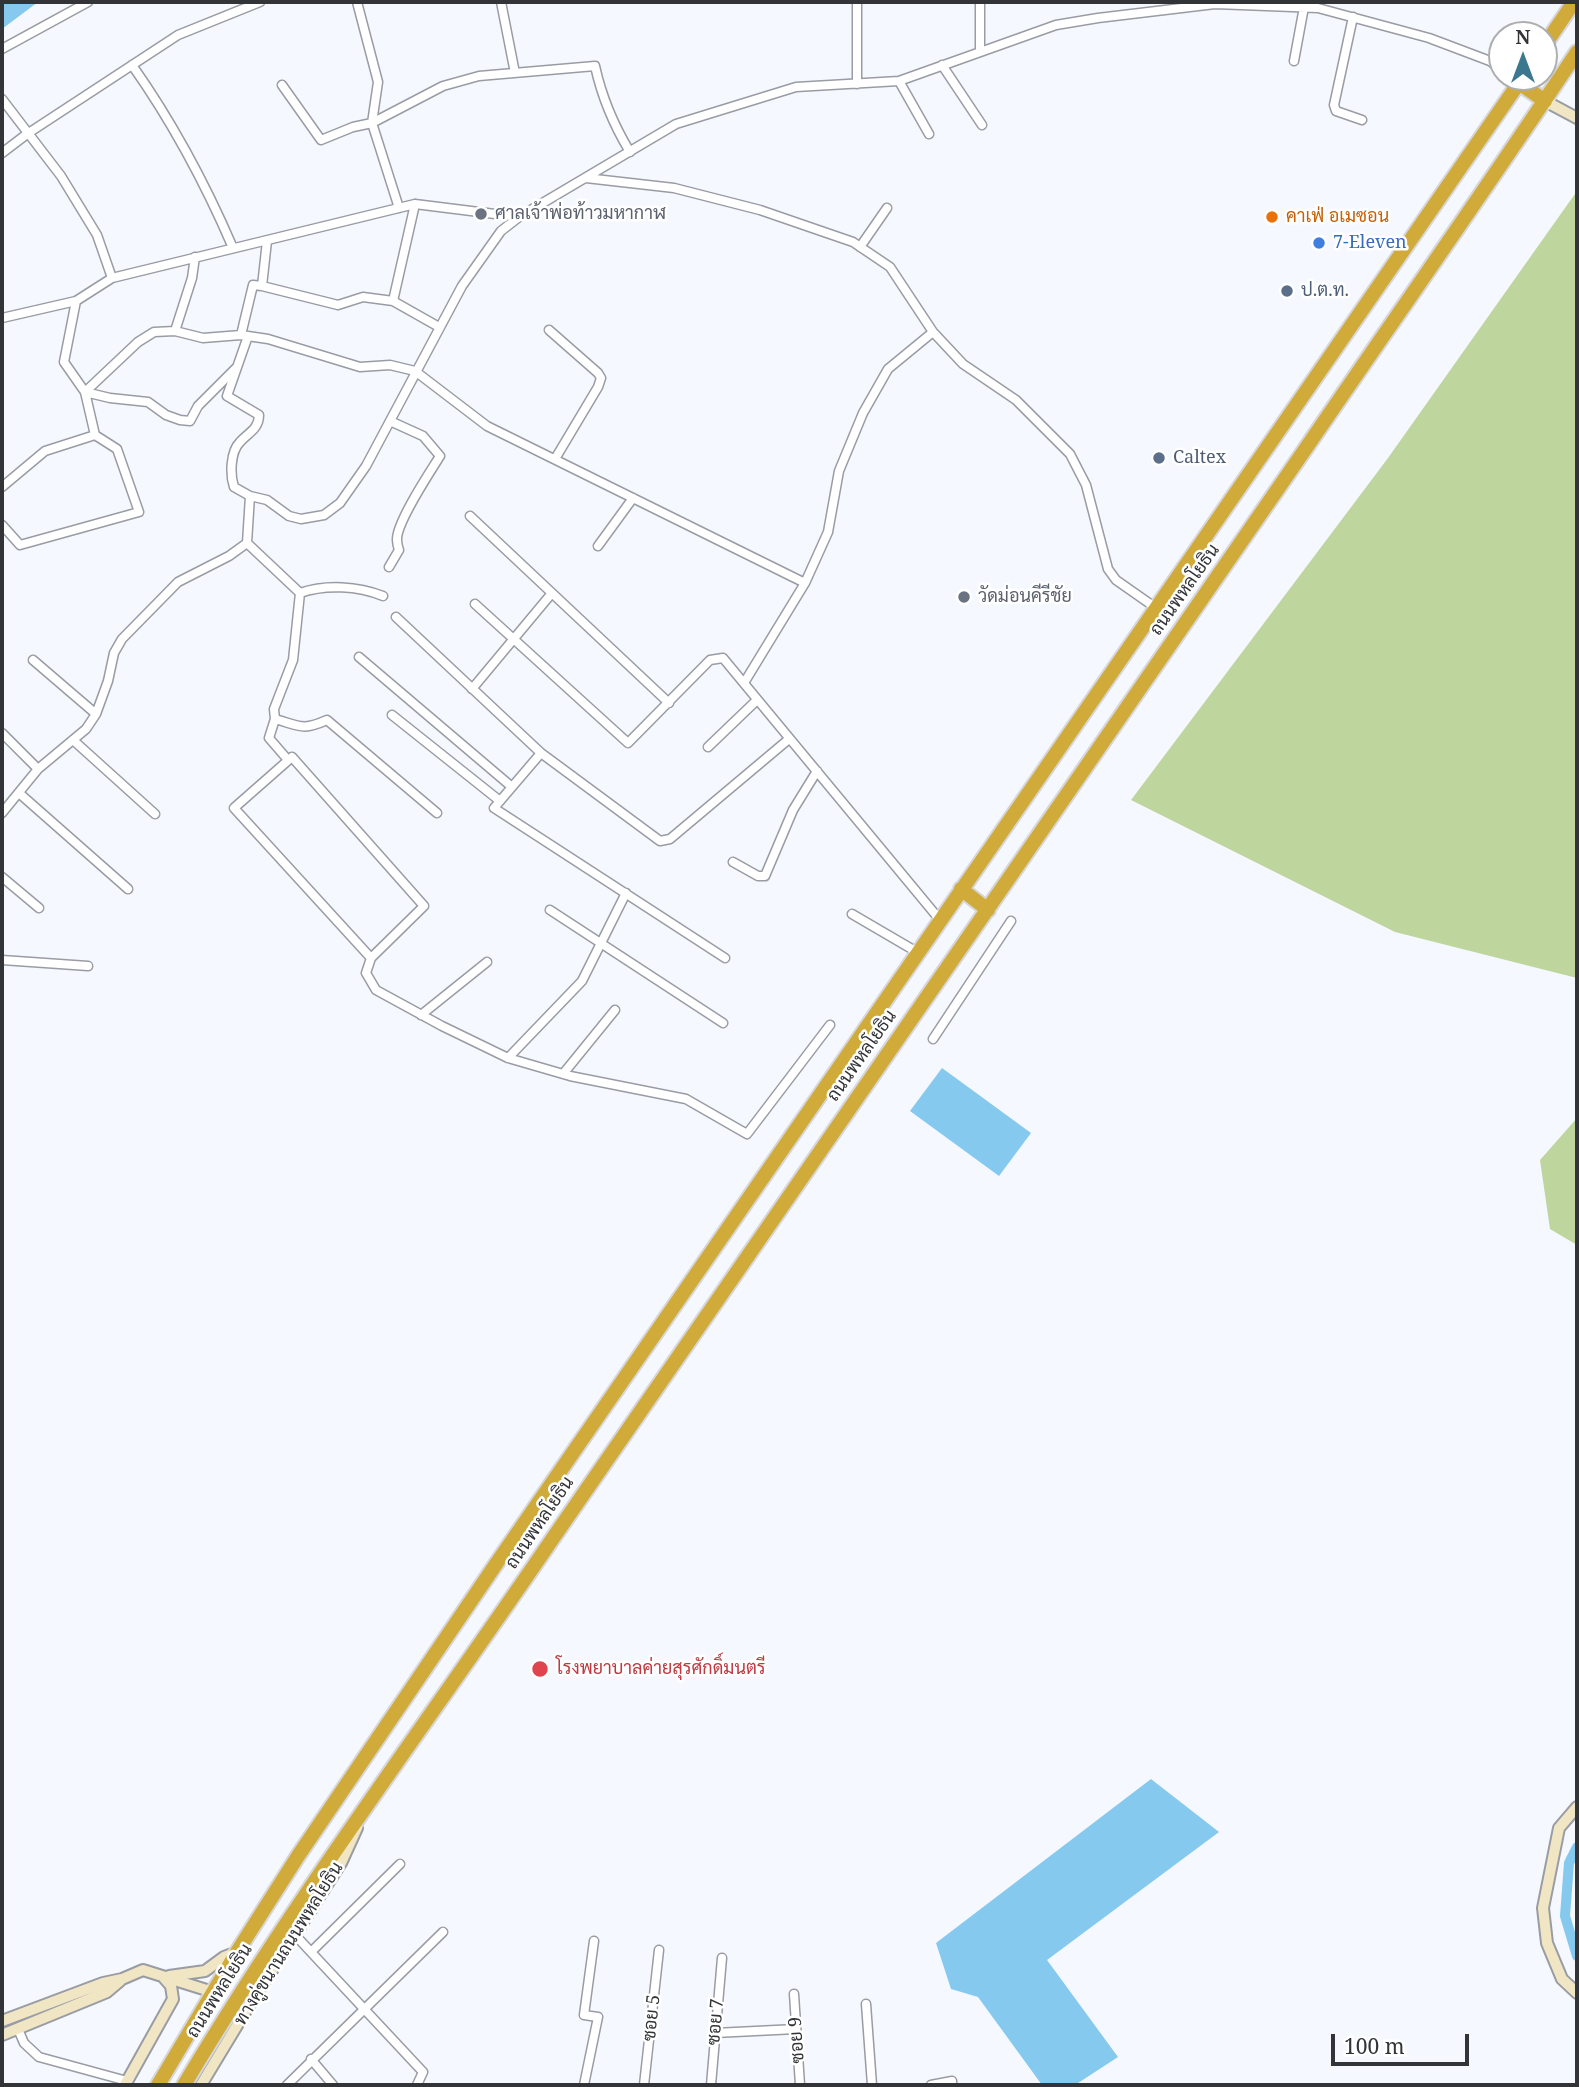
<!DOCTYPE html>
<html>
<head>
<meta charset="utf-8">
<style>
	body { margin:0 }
	#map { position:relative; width:1579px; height:2087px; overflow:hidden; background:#f5f8ff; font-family:"Noto Serif",serif }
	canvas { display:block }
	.frame { position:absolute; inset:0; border:4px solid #333438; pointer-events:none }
	.north { position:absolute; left:1488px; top:21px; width:70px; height:70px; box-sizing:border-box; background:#fff; border:2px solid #adaeaf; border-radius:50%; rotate:0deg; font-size:19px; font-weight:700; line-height:28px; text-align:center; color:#333438 }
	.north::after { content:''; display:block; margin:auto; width:24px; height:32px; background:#3b778f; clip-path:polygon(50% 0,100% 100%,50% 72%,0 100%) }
	.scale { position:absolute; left:1331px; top:2034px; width:138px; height:32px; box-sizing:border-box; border:4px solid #333438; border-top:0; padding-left:9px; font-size:21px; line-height:24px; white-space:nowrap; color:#333438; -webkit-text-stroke:5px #fff; paint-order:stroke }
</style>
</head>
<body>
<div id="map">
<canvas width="1579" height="2087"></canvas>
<div class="frame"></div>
<div class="north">N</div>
<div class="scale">100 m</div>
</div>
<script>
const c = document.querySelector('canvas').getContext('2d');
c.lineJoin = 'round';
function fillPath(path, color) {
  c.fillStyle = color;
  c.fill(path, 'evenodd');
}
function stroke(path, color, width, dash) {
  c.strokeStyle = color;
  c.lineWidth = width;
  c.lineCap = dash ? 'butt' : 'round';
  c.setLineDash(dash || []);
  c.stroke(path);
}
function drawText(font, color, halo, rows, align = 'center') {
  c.font = font + ' "Noto Serif",Sarabun,serif';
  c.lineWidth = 5;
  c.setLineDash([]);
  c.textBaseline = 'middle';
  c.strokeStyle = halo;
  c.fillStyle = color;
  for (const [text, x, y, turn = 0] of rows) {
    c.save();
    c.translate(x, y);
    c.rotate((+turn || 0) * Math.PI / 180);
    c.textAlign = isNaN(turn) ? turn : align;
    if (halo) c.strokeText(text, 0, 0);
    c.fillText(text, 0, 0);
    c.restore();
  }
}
fillPath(new Path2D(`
	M1577 191V978L1395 932 1131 800 1388 458Z
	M1577 1118V1245L1550 1229 1540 1160Z`), '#bfd59e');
fillPath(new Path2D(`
	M2 2H38L2 29Z
	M942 1068 1031 1133 999 1176 910 1111Z
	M1151 1779 1219 1832 1047 1960 1118 2057 1075 2085H1042L978 1997 951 1989 936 1943Z`), '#85c9ef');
stroke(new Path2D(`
	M1577 1847 1569 1863 1565 1916 1577 1956`), '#85c9ef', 10);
const street = new Path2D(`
	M357 2 378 82 372 123 399 208
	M501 2 515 73
	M1353 17 1334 105 1336 111 1362 120
	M2 49 88 2
	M980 51V2
	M1294 61 1304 7
	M132 65C173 123 205 183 233 248
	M942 65 982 125
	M899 81 929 134
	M857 84V2
	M282 85 321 140 353 127 372 123 443 86 479 76 595 66C602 98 613 124 630 152
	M2 99 61 176 97 235 112 278
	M2 153 27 134 178 35 260 2
	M586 178 674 188 760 210 853 242 890 267 933 332 963 364 1016 400 1070 454 1086 485 1108 569 1116 580 1156 608
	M267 241 262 286 338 305 363 297 393 301 415 204
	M860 247 887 208
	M393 301 439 327
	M2 318 76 301 112 278 415 204 519 217 676 124 796 87 899 81 1056 25 1098 18 1215 4 1318 8 1429 38 1490 61 1502 70
	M549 330 598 373 601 378 598 387 555 459
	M175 331 192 278 195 257
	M241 335 253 285 262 286
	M248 336 227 396 259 415C259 429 248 433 240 442 230 452 230 475 234 487L250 496
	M85 392 138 342 154 332 175 331 203 338 241 335 268 339 360 367 390 365 415 371 487 426 805 583
	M85 392 110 398 148 402 166 415 180 420 190 421 198 406 237 367
	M2 487 45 451 95 435
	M470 516 669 703
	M2 525 20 545 139 512 117 449 95 435 85 392 64 362 76 301
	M247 543 300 593 293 660 274 709 275 719 269 738 288 760
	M598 546 633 498
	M389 567 399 550C398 547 397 543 397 540 396 523 430 472 440 456L423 436 390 421
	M300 593C326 584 358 586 383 596
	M475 604 628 743 710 660 723 658 940 920
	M396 617 541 753 660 841 670 839 789 739
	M359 657 512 787
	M33 660 96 714
	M744 683 805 583 828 532 839 471 863 413 888 369 933 332
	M472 689 552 593
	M392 715 500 801
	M275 719C300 726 302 731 327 720L437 813
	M2 733 38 769
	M73 740 155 814
	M708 747 757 700
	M541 753 494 808 725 958
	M19 793 128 889
	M2 813 38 769 86 729 96 714 108 681 114 653 122 639 178 582 229 556 247 543 250 496 267 500 289 516 301 519 324 515 340 503 366 466 462 286 501 231 519 217
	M733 862 758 876H765L793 810 817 771
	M2 877 39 908
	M550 910 723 1023
	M852 914 917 952
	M371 958 234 808 292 757 424 906 371 958 366 973 376 990 442 1026 508 1058 570 1076 686 1099 747 1134 830 1025
	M2 960 88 966
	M421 1015 487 962
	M933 1039 1011 921
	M508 1058 582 981 626 893
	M563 1074 615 1010
	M296 1936 423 2072 417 2085
	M311 1952 400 1864
	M794 1994 800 2085
	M866 2004 872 2085
	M18 2029 24 2043 39 2057 127 2081
	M715 2033 796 2029
	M311 2059 333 2085
	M287 2085 443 1932
	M584 2085 598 2017 584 2015 594 1941
	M644 2085 659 1950
	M711 2085 722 1958
	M931 2085 952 2081V2085`);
const secondary = new Path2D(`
	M1545 101 1577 118
	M1577 1807 1559 1828 1543 1908 1547 1943 1562 1979 1577 1993
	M169 1976 205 1971 224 1957 237 1952
	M2 2021 103 1983 122 1979 143 1970 213 1992
	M2 2035 107 1992 120 1981
	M125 2085 173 1999 171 1986 164 1978
	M201 2085 247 2009 341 1863 357 1828`);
const highway = new Path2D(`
	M1544 46 1574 2
	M1519 83 1545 101
	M961 889 988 910
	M158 2085 237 1952 298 1856 494 1567 1523 77
	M184 2085C296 1897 428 1722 551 1541 800 1176 1054 815 1304 451 1395 318 1488 186 1577 52`);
stroke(street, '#999ca4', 11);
stroke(secondary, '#999ca4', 14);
stroke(highway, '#d6d6d7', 18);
stroke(street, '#fff', 8);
stroke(secondary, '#f1e6c4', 10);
stroke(highway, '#d0ab3a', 14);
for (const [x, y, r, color] of [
	[481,214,7,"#6b7280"],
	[1272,217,7,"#e8710a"],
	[1319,243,7,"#3f7fe0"],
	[1287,291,7,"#5c6f8a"],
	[1159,458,7,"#5c6f8a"],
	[964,597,7,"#6b7280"],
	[540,1669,9,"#e0444e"]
]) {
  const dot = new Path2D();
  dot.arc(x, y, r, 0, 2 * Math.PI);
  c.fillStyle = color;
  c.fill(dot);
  stroke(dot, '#fff', 2.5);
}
drawText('18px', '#5b616d', '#fff', [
	["ศาลเจ้าพ่อท้าวมหากาฬ",495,214],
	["วัดม่อนคีรีชัย",978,597]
], 'left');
drawText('18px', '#c56008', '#fff', [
	["คาเฟ่ อเมซอน",1286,217]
], 'left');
drawText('18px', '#366cbe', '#fff', [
	["7-Eleven",1333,243]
], 'left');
drawText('18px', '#4e5e75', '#fff', [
	["ป.ต.ท.",1301,291],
	["Caltex",1173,458]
], 'left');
drawText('18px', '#333438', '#fff', [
	["ถนนพหลโยธิน",1185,590,-55],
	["ถนนพหลโยธิน",862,1056,-55],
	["ถนนพหลโยธิน",540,1523,-56],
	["ทางคู่ขนานถนนพหลโยธิน",289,1944,-58],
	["ถนนพหลโยธิน",220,1991,-58],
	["ซอย 5",652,2018,-84],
	["ซอย 7",716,2022,-85],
	["ซอย 9",797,2040,-94]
]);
drawText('18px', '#be3a42', '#fff', [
	["โรงพยาบาลค่ายสุรศักดิ์มนตรี",556,1669]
], 'left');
</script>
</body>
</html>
